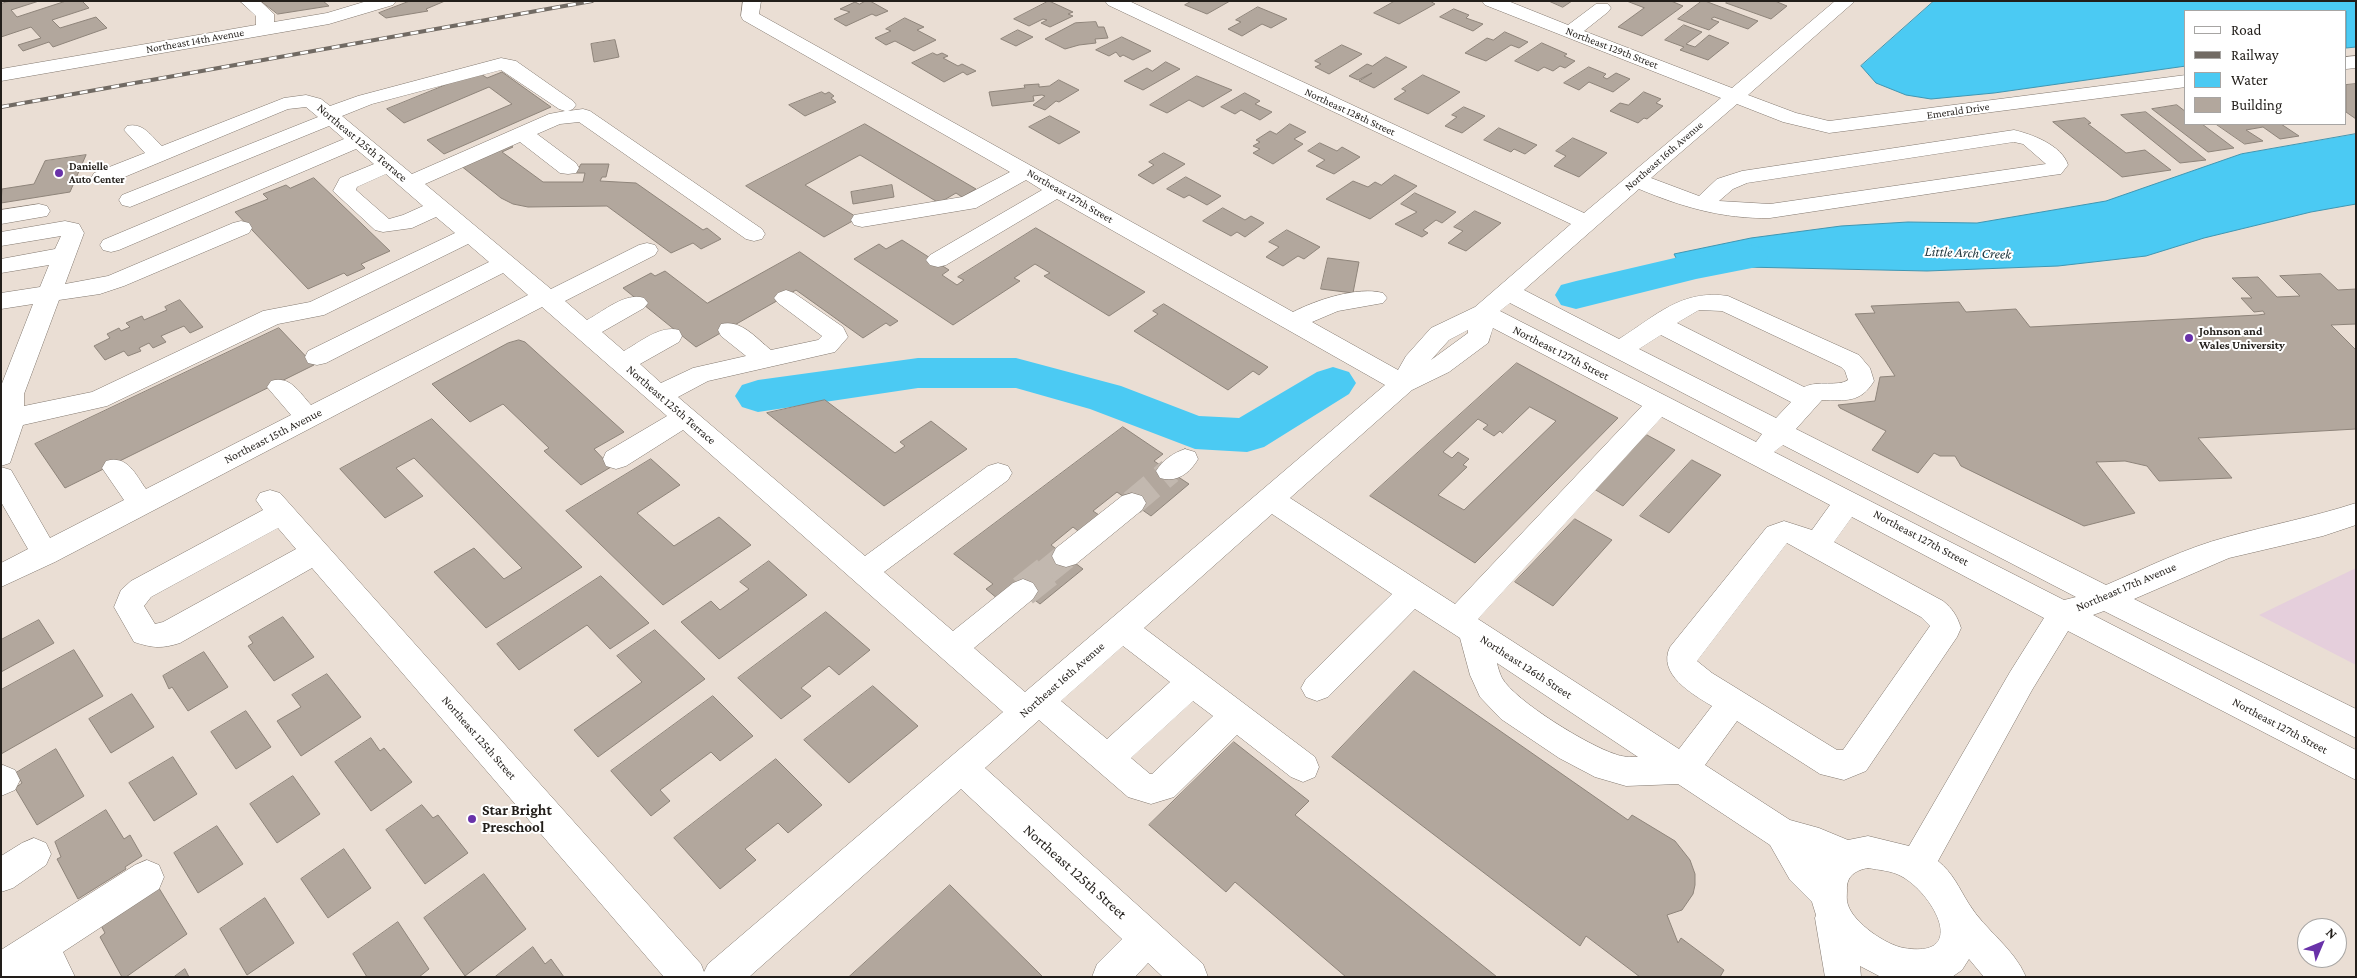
<!DOCTYPE html>
<html>
<head>
<meta charset="utf-8">
<style>
	body { margin:0 }
	#map { position:relative; width:2357px; height:978px; overflow:hidden; background:#eaded4; font-family:"Crimson Pro",serif }
	canvas { display:block }
	.frame { position:absolute; inset:0; border:2px solid #221e1a; pointer-events:none }
	.legend { position:absolute; left:2184px; top:10px; width:162px; height:115px; box-sizing:border-box; background:#fff; border:1px solid #a7a5a3; margin:0; padding:6px 9px; list-style:none; font-size:15px; color:#221e1a }
	.legend li { display:flex; align-items:center; gap:10px; height:25px }
	.legend b { width:25px; border:1px solid #a7a5a3 }
	.north { position:absolute; left:2297px; top:918px; width:50px; height:50px; box-sizing:border-box; background:#fff; border:1px solid #a7a5a3; border-radius:50%; rotate:45deg; font-size:14px; font-weight:700; line-height:20px; text-align:center; color:#221e1a }
	.north::after { content:''; display:block; margin:auto; width:18px; height:22px; background:#6932a9; clip-path:polygon(50% 0,100% 100%,50% 72%,0 100%) }
</style>
</head>
<body>
<div id="map">
<canvas width="2357" height="978"></canvas>
<div class="frame"></div>
<ul class="legend">
<li><b style="height:6px;background:#fff"></b>Road</li>
<li><b style="height:6px;background:#716a63"></b>Railway</li>
<li><b style="height:14px;background:#4bcaf3"></b>Water</li>
<li><b style="height:14px;background:#b2a79d"></b>Building</li>
</ul>
<div class="north">N</div>
</div>
<script>
const c = document.querySelector('canvas').getContext('2d');
c.lineJoin = 'round';
function fillPath(path, color) {
  c.fillStyle = color;
  c.fill(path, 'evenodd');
}
function stroke(path, color, width, dash) {
  c.strokeStyle = color;
  c.lineWidth = width;
  c.lineCap = dash ? 'butt' : 'round';
  c.setLineDash(dash || []);
  c.stroke(path);
}
function drawText(font, color, halo, rows, align = 'center') {
  c.font = font + ' "Crimson Pro",serif';
  c.lineWidth = 4;
  c.setLineDash([]);
  c.textBaseline = 'middle';
  c.strokeStyle = halo;
  c.fillStyle = color;
  for (const [text, x, y, turn = 0] of rows) {
    c.save();
    c.translate(x, y);
    c.rotate((+turn || 0) * Math.PI / 180);
    c.textAlign = isNaN(turn) ? turn : align;
    if (halo) c.strokeText(text, 0, 0);
    c.fillText(text, 0, 0);
    c.restore();
  }
}
fillPath(new Path2D(`
	M2356 568V665L2259 615Z`), '#e5cfdc');
const water = new Path2D(`
	M1934 1H2356V47L2346 48V11H2186V66L1994 93 1931 99 1906 95 1876 83 1861 66Z
	M2356 134V204L2311 212 2204 238 2146 256 2058 266 1927 271 1744 267 1684 273 1674 254 1751 238 1841 226 1908 222 1977 223 2106 201 2241 154Z`);
fillPath(water, '#4bcaf3');
stroke(water, '#3f96b2', 1);
fillPath(new Path2D(`
	M1748 244 1762 248 1768 257 1762 266 1696 279 1576 309 1561 305 1555 295 1561 285 1576 281 1696 253Z
	M918 358H1016L1121 386 1199 416 1239 418 1317 372 1333 367 1349 372 1356 383 1349 394 1264 447 1247 452 1195 449 1090 409 1016 388H918L758 412 742 407 735 396 742 385 758 380Z`), '#4bcaf3');
const building = new Path2D(`
	M10 1H39L11 10 17 17 66 1H82L89 8 52 20 60 28 96 17 107 28 53 47 49 42 23 51 18 45 41 38 31 27 1 37V4Z
	M261 1H323L329 6 278 14Z
	M410 1H445L426 9 428 11 386 18 379 13Z
	M866 1H870L888 11 876 16 872 14 846 26 834 19 850 12 840 9 855 2 859 4Z
	M1049 1 1073 12 1068 14 1073 16 1050 27 1041 23 1047 20 1043 19 1029 26 1014 19Z
	M1192 1H1230L1207 14 1185 5Z
	M1395 1H1430L1435 4 1399 24 1374 13Z
	M1549 1H1572L1563 7Z
	M1627 1H1671L1683 6 1642 36 1618 27 1644 8Z
	M1702 1H1705L1758 21 1748 29 1714 17 1711 19 1719 22 1709 30 1678 19Z
	M1728 1H1775L1787 6 1771 19 1726 3Z
	M1258 7 1287 19 1271 28 1262 24 1242 36 1228 29 1241 22 1236 20Z
	M1454 9 1469 15 1466 18 1483 24 1473 31 1440 17Z
	M905 18 924 27 917 30 936 40 914 51 895 41 886 45 875 38 891 31 886 29Z
	M1096 22 1098 27H1104L1108 38 1095 39 1096 43 1079 45 1065 49 1045 39 1075 23Z
	M1684 25 1702 32 1686 44 1695 47 1709 35 1729 43 1708 60 1680 50 1684 47 1665 40Z
	M1018 30 1033 37 1016 46 1001 39Z
	M1505 32 1528 42 1519 48 1511 45 1486 61 1465 53 1487 38 1493 40Z
	M1122 37 1151 51 1133 60 1123 55 1120 57 1116 52 1109 56 1096 50Z
	M615 40 619 57 594 62 591 44Z
	M1542 43 1567 54 1564 56 1575 61 1565 68 1560 66 1553 71 1544 67 1538 71 1515 61Z
	M1342 45 1362 54 1329 74 1315 67 1321 64 1315 61Z
	M933 53 937 55 942 53 948 56 943 58 958 66 962 64 976 71 967 75 963 72 944 82 912 63Z
	M1386 57 1407 67 1374 88 1359 81 1372 73 1358 80 1349 76 1367 64 1372 66Z
	M1166 62 1180 69 1143 90 1124 81 1147 68 1152 71Z
	M1589 67 1606 74 1603 77 1607 79 1616 73 1630 79 1613 92 1589 82 1579 90 1564 83Z
	M478 72 487 78 502 72 551 107 444 154 427 140 512 104 489 87 404 123 387 109Z
	M1423 75 1460 92 1428 114 1394 99 1406 91 1402 89Z
	M1197 76 1232 90 1203 107 1189 100 1167 113 1150 105Z
	M1059 80 1079 90 1059 102 1056 101 1045 110 1033 105 1045 96 1042 95 1033 96 1034 101 992 106 989 92 1025 88 1024 85 1039 84V87L1049 86Z
	M2356 84V119L2346 112V85Z
	M822 92 825 94 829 92 834 96 831 98 836 102 805 116 789 105Z
	M1644 92 1661 99 1656 103 1663 106 1647 119 1644 118 1638 123 1610 111 1620 103 1628 105Z
	M1245 93 1260 101 1255 104 1272 112 1260 120 1241 110 1235 114 1221 107Z
	M2177 105 2186 112V124H2202L2234 148 2208 152 2152 109Z
	M1464 107 1485 116 1462 133 1445 126 1457 117 1452 115Z
	M2146 112 2206 160 2180 163 2121 115Z
	M1050 116 1080 132 1059 144 1029 127Z
	M2085 118 2091 123 2088 124 2126 153 2145 150 2171 170 2122 177 2053 122Z
	M865 124 976 189 962 197 956 193 939 203 860 155 805 185 858 218 824 237 746 186Z
	M1290 124 1306 132 1294 139 1303 144 1273 164 1253 153 1260 149 1253 146 1260 142 1256 140 1270 131 1276 134Z
	M2216 124H2281L2299 136 2280 139 2263 127 2246 130 2263 141 2245 144Z
	M1499 128 1537 145 1525 154 1514 149 1511 152 1484 140Z
	M1573 138 1607 153 1579 177 1554 166 1566 156 1556 151Z
	M1320 143 1337 151 1342 147 1360 157 1334 174 1316 166 1325 160 1308 151Z
	M509 144 513 147 502 152 543 182H583L585 173H576L581 164H609L606 177H602L600 181 636 183 703 230 707 228 721 239 701 249 693 243 671 253 607 206 528 207 513 204 501 198 460 165Z
	M1164 153 1185 164 1153 184 1138 175 1154 165 1149 162Z
	M86 155 70 192 1 203 2 189 34 184 45 161Z
	M1395 175 1417 186 1370 219 1326 199 1353 181 1368 187 1375 182 1381 185Z
	M1186 177 1221 196 1207 205 1189 195 1184 198 1167 189Z
	M314 178 390 251 361 264 365 268 347 276 344 273 308 289 235 212 268 199 263 194 286 185 290 188Z
	M892 185 894 197 853 204 851 192Z
	M1415 193 1456 212 1442 223 1436 220 1423 230 1428 233 1422 237 1395 224 1417 212 1401 204Z
	M1223 208 1245 220 1251 216 1264 223 1245 237 1237 232 1231 236 1203 221Z
	M1475 211 1501 223 1466 251 1448 243 1463 231 1454 227Z
	M1036 228 1145 292 1109 316 1044 276 1050 273 1035 264 1014 278 1020 281 953 325 854 259 879 244 886 249 902 240 949 270 942 275 957 285 964 280 958 277Z
	M1287 230 1320 247 1304 259 1298 256 1283 266 1266 257 1279 247 1269 242Z
	M800 252 898 321 890 326 886 323 863 338 796 290 696 347 623 288 651 273 655 276 665 271 707 303Z
	M1328 258 1359 262 1353 293 1321 289Z
	M2321 274 2338 290 2356 289V324L2331 325 2356 350V429L2198 438 2232 478 2159 481 2147 466 2125 461 2096 462 2135 513 2084 526 1961 466 1955 456H1940L1934 453 1918 473 1872 450 1886 431 1840 408 1838 405 1875 401 1880 377 1895 376 1855 314 1875 313 1871 306 1959 302 1966 312 2016 309 2030 327 2258 315 2265 314 2263 311 2254 312 2241 298H2252L2232 278 2258 277 2277 297 2300 296 2280 276Z
	M180 300 203 327 190 333 184 326 161 336 166 342 153 348 149 343 139 348 141 351 128 356 124 351 105 360 94 346 110 338 107 334 119 328 121 331 130 327 126 323 142 316 144 320 167 310 165 307Z
	M1164 304 1268 367 1259 375 1253 371 1228 390 1134 331 1158 314 1153 311Z
	M279 328 314 365 65 488 35 444Z
	M519 340 525 342 624 432 594 449 611 467 581 485 544 451 549 448 503 404 470 422 432 384 508 343Z
	M1517 363 1618 418 1475 563 1370 496ZM1530 407 1556 421 1464 510 1438 495 1467 467 1463 465 1469 459 1458 452 1452 458 1443 452 1478 419 1488 425 1483 429 1494 436 1500 431 1502 433Z
	M825 400 895 453 905 446 900 442 931 421 967 449 884 506 767 413Z
	M432 419 582 567 486 628 434 572 474 548 504 579 522 568 414 458 396 468 423 496 385 518 340 469Z
	M1123 427 1163 454 1154 461 1189 484 1151 516 1117 492 1093 511 1102 517 1082 534 1073 527 1051 545 1083 569 1040 604 1015 585 998 599 986 589 993 584 954 554Z
	M1647 435 1675 450 1623 506 1594 489Z
	M651 459 680 485 637 513 674 546 719 517 751 545 663 605 566 511Z
	M1692 460 1721 475 1669 533 1640 516Z
	M1575 519 1612 540 1553 606 1515 582Z
	M769 561 807 595 719 659 681 622 711 601 720 610 749 589 740 582Z
	M601 576 649 623 610 649 587 625 519 670 497 644Z
	M826 612 870 650 839 675 829 666 801 688 811 696 781 719 738 678Z
	M283 617 314 657 274 681 248 646 253 643 249 637Z
	M39 620 54 643 1 672V640Z
	M655 630 705 679 598 757 574 730 642 682 617 656Z
	M74 650 103 696 1 754V690Z
	M204 652 228 687 188 711 172 687 169 689 163 676Z
	M1414 671 1628 820 1632 815 1675 841 1690 860 1695 874V885L1693 894 1682 910 1667 915 1678 943 1681 938 1724 970 1720 977H1640L1586 936 1580 946 1332 757Z
	M327 674 361 717 301 756 277 721 301 707 292 695Z
	M873 686 918 726 849 783 804 740Z
	M132 694 154 727 111 753 89 719Z
	M713 696 753 736 720 761 711 752 660 790 670 801 651 816 611 771Z
	M246 711 271 747 236 769 211 732Z
	M371 738 380 751 384 748 412 782 371 811 335 762Z
	M1234 742 1309 801 1295 815 1497 977H1346L1235 882 1226 892 1149 825Z
	M56 749 84 796 37 825 15 788 22 783 16 773Z
	M173 757 197 794 154 821 129 783Z
	M776 759 822 805 788 833 778 823 745 849 756 860 720 889 674 838Z
	M293 776 320 814 277 843 250 804Z
	M422 805 433 818 438 815 468 853 425 884 386 830Z
	M106 810 124 839 130 835 142 856 125 867 126 869 78 899 57 859 61 857 55 842Z
	M217 826 243 864 198 893 174 853Z
	M344 849 371 888 328 918 301 879Z
	M484 874 526 929 465 976 424 918Z
	M154 880 187 934 126 977H122L100 937 105 933 97 918Z
	M950 885 1043 977H849Z
	M265 898 294 943 247 975 220 929Z
	M398 922 429 969 419 977H367L353 954Z
	M533 947 545 964 551 959 564 977H495Z
	M185 969 189 977H174Z`);
fillPath(building, '#b2a79d');
stroke(building, '#8e847a', 1);
stroke(new Path2D(`
	M1132 503 1170 471
	M1045 573 1066 556`), '#c2b8af', 26, [26, 13]);
stroke(new Path2D(`
	M1023 591 1047 572`), '#c2b8af', 32, [32, 16]);
const minor = new Path2D(`
	M240 1H260L274 14V22L327 13 367 1H396L393 5 329 24 1 81V69L256 25V16Z
	M743 1H761L759 14 1293 312C1316 300 1358 286 1383 293L1387 298 1383 303 1338 311 1312 322 1398 370 1406 356 1431 328 1475 307 1571 224 1108 5 1105 1H1129L1584 213 1721 98 1485 5 1482 1H1508L1568 25 1596 4H1608L1611 8 1608 12 1584 31 1732 88 1835 1H1855L1748 95 1796 113 1829 121 2186 75V87L1829 133 1783 122 1737 104 1651 178 1699 196 1717 179 1742 171 2014 130C2031 134 2062 145 2068 165L2061 174 2053 175 1770 218C1723 219 1682 207 1639 189L1524 290 1619 339C1656 316 1681 289 1728 296L1859 355 1870 368 1874 381C1860 404 1845 400 1822 400L1796 429 2106 585C2146 568 2185 548 2227 537 2270 525 2313 517 2356 503V525L2323 536 2229 558 2134 599 2356 709V738L2104 611 2093 615 2356 750V780L2068 631 2032 690 1938 861C1953 873 1959 888 1969 904 1985 930 2014 948 2026 977H1984L1969 959 1962 970 1952 977H1881L1860 966 1861 977H1825L1815 918 1816 915 1812 902 1790 880 1770 845 1678 784 1626 786 1595 777 1559 758 1501 719 1480 697 1470 675 1460 638 1415 609 1328 697 1317 701 1306 697 1301 688 1306 679 1392 594 1272 514 1144 628 1315 757 1319 767 1315 777 1303 782 1291 777 1237 735 1174 797 1151 804 1128 797 1039 720 985 768 1203 964 1208 977H1163L1148 963 1135 977H1092L1097 964 1122 939 961 789 749 977H664L312 568 180 643C161 649 153 648 134 642L114 607 121 590 131 581 263 510 256 500 260 493 270 490 280 493 701 964 704 972 708 964 1003 712 683 430 626 466 616 469 606 466 603 459 606 452 667 416 542 307 55 562 1 587V563L28 549 1 502V467L11 470 50 538 124 500 102 468 106 461C128 455 135 474 146 489L291 415 267 387 271 381C290 375 299 392 311 405L528 295 503 273 326 363 317 365 308 363 305 357 308 351 489 262 468 244 324 315 278 324 107 406 23 425 10 463 1 466V386L33 304 1 309V293L40 287 49 265 1 273V259L55 249 61 236 1 246V232L65 221 79 224 84 233 65 284 108 276 233 223 241 221 249 223 252 228 249 233 124 286 100 294 59 300 24 394V406L92 392 263 311 310 302 455 233 436 217 412 228 383 232 375 230 333 191 340 178 374 164 356 149 119 250 111 252 103 250 100 245 103 240 344 139 329 126 130 207 122 205 119 200 122 195 318 117 306 107 288 109 110 183 102 184 94 183 91 178 94 173 145 153 124 130 127 126C143 122 151 136 162 146L284 98 306 95 321 99 330 106 358 96 501 58 516 61 573 101 576 105 573 109 568 111 583 109 590 111 762 229 765 234 762 239 754 241 746 239 579 122 560 124 537 134 576 163 579 168 576 173 568 174 560 173 520 142 425 184 551 289 639 245 647 243 655 245 658 250 655 255 565 301 587 320C604 311 625 292 644 298L648 303 644 308 602 332 624 351C640 342 660 325 679 330L682 336 679 342 640 364 661 383 693 368 746 356 721 336 718 330 721 324C741 319 756 338 771 350L818 340 822 336 778 303 774 298 778 293 786 290 794 293 843 327 848 337 835 352 708 381 678 397 865 556 988 466 998 463 1008 466 1012 473 1008 480 884 572 953 631 1013 583 1023 579 1033 583 1038 591 1033 599 974 648 1025 692 1385 385 1057 199 946 265 938 267 930 265 926 260 930 255 1042 190 1026 180 976 208 862 227 854 225 851 220 854 215 962 197 1010 172 743 20 741 16ZM501 70 559 109 565 111 549 114 412 174 342 116 372 104ZM2014 142 2023 144 2046 164 1770 204 1719 201 1733 189 1747 183ZM386 174 423 206 403 215 389 219 356 190 357 187ZM1510 303 1762 434 1756 442 1500 311ZM1699 310 1722 311 1841 367 1845 371 1848 380C1838 387 1818 380 1804 387L1677 323ZM1493 328 1642 406 1455 604 1290 498 1412 390 1449 372 1488 343ZM1468 330V333L1431 360 1449 340ZM1661 335 1791 402 1776 418 1639 349ZM1662 417 1830 505 1812 530 1784 521 1767 527 1670 647C1657 674 1692 694 1712 706L1679 749 1478 619ZM1783 445 2076 597 2064 600 1774 452ZM1852 517 2044 618 2010 672 1909 846 1868 836 1848 840 1819 828 1790 820 1705 765 1737 721 1820 774 1844 780 1866 771 1957 637 1961 628C1957 616 1953 609 1943 601L1834 542ZM278 528 296 549 163 622 155 624 144 606 151 597ZM1787 543 1921 617 1930 626 1843 750H1837L1712 673 1697 661ZM1123 646 1170 682 1107 739 1061 701ZM1497 663 1638 757C1630 757 1622 757 1615 754 1589 746 1515 701 1502 678 1500 674 1498 668 1497 663ZM1193 701 1213 716 1152 774H1150L1131 758ZM1868 868C1879 870 1892 871 1901 876 1933 893 1970 959 1904 948 1886 945 1854 923 1848 905 1846 900 1847 895 1847 890 1846 876 1856 870 1868 868Z
	M2356 56V68L2346 69V57Z
	M39 204 47 206 50 211 47 216 1 224V210Z
	M1185 449 1195 452 1198 459C1190 473 1177 483 1160 478L1156 471C1163 460 1173 453 1185 449Z
	M1132 493 1142 496 1146 503 1142 510 1076 564 1066 567 1056 564 1052 556 1056 548 1122 496Z
	M3 765 15 770 20 780 15 790 1 796V766Z
	M34 838 46 843 51 854 46 865 13 888 1 892V856L22 843Z
	M147 860 159 865 164 877 159 889 63 952 75 977H1V950L135 865Z`);
stroke(minor, '#82786f', 1);
fillPath(minor, '#fff');
const rail = new Path2D(`
	M1 107 592 1`);
stroke(rail, '#716a63', 4);
stroke(rail, '#fff', 2.5, [8]);
for (const [x, y, r, color] of [
	[59,173,5,"#6932a9"],
	[2189,338,5,"#6932a9"],
	[472,819,5,"#6932a9"]
]) {
  const dot = new Path2D();
  dot.arc(x, y, r, 0, 2 * Math.PI);
  c.fillStyle = color;
  c.fill(dot);
  stroke(dot, '#fff', 2);
}
drawText('11px', '#221e1a', '#fff', [
	["Northeast 14th Avenue",195,41,-10],
	["Northeast 129th Street",1612,48,21],
	["Emerald Drive",1958,111,-8],
	["Northeast 128th Street",1350,112,25],
	["Northeast 16th Avenue",1664,156,-41],
	["Northeast 127th Street",1070,196,30]
]);
drawText('bold 11px', '#221e1a', '#fff', [
	["Danielle",69,167],
	["Auto Center",69,180]
], 'left');
drawText('12px', '#221e1a', '#fff', [
	["Northeast 125th Terrace",362,143,40],
	["Northeast 127th Street",1561,353,27],
	["Northeast 125th Terrace",671,405,41],
	["Northeast 15th Avenue",273,436,-27],
	["Northeast 127th Street",1921,538,28],
	["Northeast 17th Avenue",2126,587,-23],
	["Northeast 126th Street",1526,667,33],
	["Northeast 16th Avenue",1062,680,-41],
	["Northeast 127th Street",2280,726,28],
	["Northeast 125th Street",479,738,49]
]);
drawText('bold 12px', '#221e1a', '#fff', [
	["Johnson and",2199,331],
	["Wales University",2199,345]
], 'left');
drawText('italic 14px', '#1d333b', '#fff', [
	["Little Arch Creek",1968,253,2]
]);
drawText('bold 15px', '#221e1a', '#fff', [
	["Star Bright",482,810],
	["Preschool",482,827]
], 'left');
drawText('15px', '#221e1a', '#fff', [
	["Northeast 125th Street",1075,872,42]
]);
</script>
</body>
</html>
